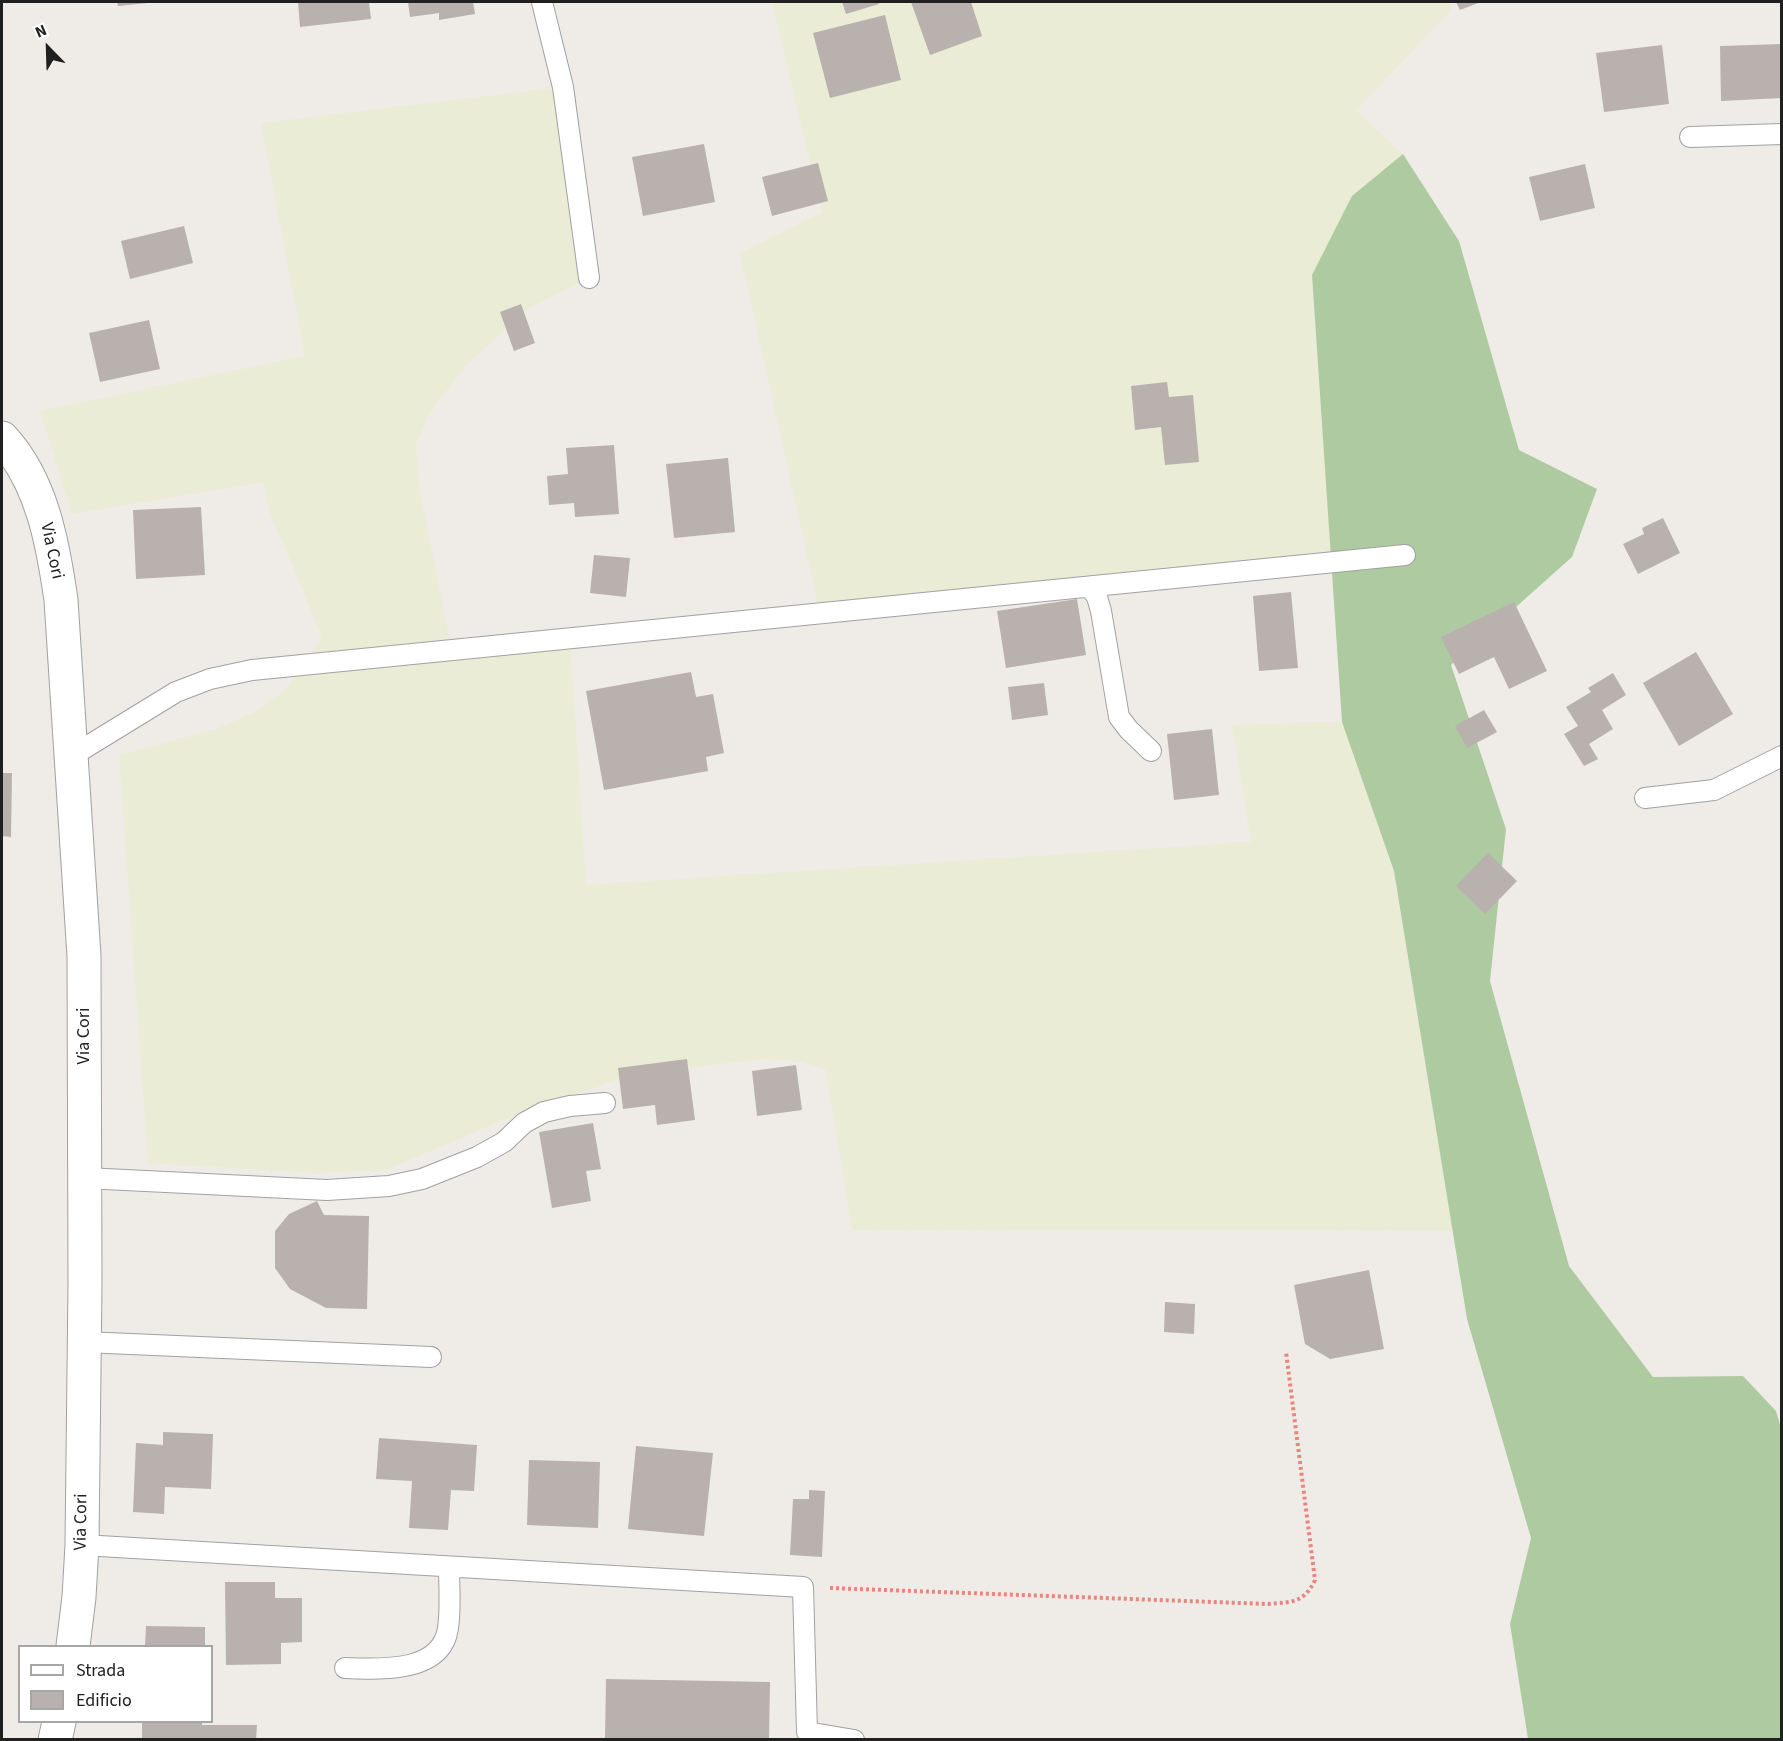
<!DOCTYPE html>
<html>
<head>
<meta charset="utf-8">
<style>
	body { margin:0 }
	#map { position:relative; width:1783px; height:1741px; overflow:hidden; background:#efece7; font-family:"Source Sans 3",sans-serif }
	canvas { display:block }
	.frame { position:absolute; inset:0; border:3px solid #202020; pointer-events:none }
	.legend { position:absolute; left:18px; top:1645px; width:195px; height:78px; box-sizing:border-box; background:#fff; border:2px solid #a6a6a6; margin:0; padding:8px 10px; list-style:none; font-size:18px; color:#202020 }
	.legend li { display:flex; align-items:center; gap:12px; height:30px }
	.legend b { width:30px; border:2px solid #a6a6a6 }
	.north { position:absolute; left:18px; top:18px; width:60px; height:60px; -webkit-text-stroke:4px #fff; paint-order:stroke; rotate:337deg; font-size:16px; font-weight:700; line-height:24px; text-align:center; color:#202020 }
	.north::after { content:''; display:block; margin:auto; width:21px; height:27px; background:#202020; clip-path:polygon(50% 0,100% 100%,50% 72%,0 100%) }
</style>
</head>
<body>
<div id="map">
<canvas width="1783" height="1741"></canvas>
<div class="frame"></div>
<ul class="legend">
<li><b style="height:8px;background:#fff"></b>Strada</li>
<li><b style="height:16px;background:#b8b1ad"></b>Edificio</li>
</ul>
<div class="north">N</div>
</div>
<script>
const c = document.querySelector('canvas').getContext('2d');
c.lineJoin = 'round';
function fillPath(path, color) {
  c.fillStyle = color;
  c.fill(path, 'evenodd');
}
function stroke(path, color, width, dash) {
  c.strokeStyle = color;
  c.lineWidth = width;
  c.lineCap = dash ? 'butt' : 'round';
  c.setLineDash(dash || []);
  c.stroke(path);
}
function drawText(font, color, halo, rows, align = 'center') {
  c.font = font + ' "Source Sans 3",sans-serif';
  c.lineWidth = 4.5;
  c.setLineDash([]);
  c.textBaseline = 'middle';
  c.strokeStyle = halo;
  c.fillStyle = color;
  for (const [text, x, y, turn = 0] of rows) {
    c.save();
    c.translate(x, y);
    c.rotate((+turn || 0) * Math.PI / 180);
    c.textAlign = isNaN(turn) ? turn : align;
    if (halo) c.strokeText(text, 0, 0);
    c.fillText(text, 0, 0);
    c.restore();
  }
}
fillPath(new Path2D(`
	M772 2H1452L1450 11 1356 111 1403 154 1312 275 1332 562 820 613 740 253 822 212Z
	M563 87 589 278 527 309 465 367 431 410 416 444 419 488 452 650 570 639 586 885 1251 842 1232 725 1342 722 1394 871 1453 1231 852 1230 826 1070 800 1061 762 1059 633 1074 494 1124 386 1170 318 1173 148 1163 119 755 213 730 251 714 285 690 322 638 293 566 271 517 263 482 72 514 40 411 305 356 261 123Z`), '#ebecd5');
fillPath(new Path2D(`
	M1403 154 1459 241 1519 450 1597 489 1572 557 1451 665 1506 829 1490 981 1569 1266 1653 1377 1743 1376 1776 1411 1782 1432 1781 1739H1528L1510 1624 1531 1538 1467 1319 1394 871 1342 722 1312 275 1352 196Z`), '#aecaa1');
fillPath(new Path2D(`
	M117 2H148V3L118 6Z
	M298 2H369L371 19 300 27Z
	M408 2H473L475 14 439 20V13L410 17Z
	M842 2H878L879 4 846 14Z
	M911 2H971L982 36 930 55Z
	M1456 2H1481L1460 10Z
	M885 15 901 80 830 98 813 33Z
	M1782 44V98L1721 101 1720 46Z
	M1662 45 1669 104 1604 112 1596 53Z
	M704 144 715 202 643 216 632 157Z
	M818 163 828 201 772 216 762 177Z
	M1585 164 1595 208 1540 221 1529 177Z
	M184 226 193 263 130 279 121 241Z
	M521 304 535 343 514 351 500 312Z
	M149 320 160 369 100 382 89 333Z
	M1167 382 1169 397 1193 395 1199 462 1165 465 1161 427 1135 430 1131 386Z
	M614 445 619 514 575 517 574 503 549 505 547 476 568 474 566 448Z
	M728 458 735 532 674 538 666 464Z
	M201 507 205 575 136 579 133 510Z
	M1663 518 1680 553 1638 574 1623 544 1644 534 1642 528Z
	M594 555 630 558 626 597 590 593Z
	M1291 592 1298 668 1259 671 1253 596Z
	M1077 599 1086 655 1006 668 997 611Z
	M1514 602 1547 671 1509 689 1494 657 1459 674 1441 637Z
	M1696 652 1733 714 1679 746 1643 683Z
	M691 672 696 697 713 694 724 753 706 757 708 771 604 790 586 691Z
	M1613 673 1626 695 1602 710 1613 729 1589 744 1598 759 1584 766 1564 734 1578 726 1566 707 1591 692 1588 688Z
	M1044 683 1048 715 1012 720 1008 687Z
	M1484 710 1497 732 1467 748 1455 726Z
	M1212 729 1219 795 1174 800 1167 734Z
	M2 773H12L11 837 2 836Z
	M1488 853 1517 881 1485 914 1456 886Z
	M687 1059 695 1120 657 1125 655 1105 623 1109 618 1068Z
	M796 1065 802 1110 757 1116 752 1071Z
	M593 1123 601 1169 586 1171 591 1201 552 1208 539 1132Z
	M317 1201 324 1215 369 1216 367 1309 326 1308 290 1289 275 1268V1231L289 1214Z
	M1369 1270 1384 1349 1330 1359 1305 1344 1294 1285Z
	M1165 1302 1195 1304 1194 1334 1164 1332Z
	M163 1432 213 1434 211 1489 165 1487 164 1514 133 1512 136 1443 163 1445Z
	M379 1438 477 1445 474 1491 451 1490 448 1530 409 1528 412 1481 376 1479Z
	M636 1446 713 1453 704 1536 628 1529Z
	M529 1460 600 1462 598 1528 527 1525Z
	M809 1490 825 1491 822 1557 790 1555 793 1499H809Z
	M225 1582H275V1598H302V1642L281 1643V1664L226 1665Z
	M146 1626 205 1627V1646H145Z
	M606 1679 770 1682 769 1740H605Z
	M142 1722H202V1725H257L256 1740H142Z`), '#b8b1ad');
const service = new Path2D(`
	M542 2 563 87 589 278
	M1690 137 1782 134
	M1090 587 1097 597 1101 611 1119 717 1129 730 1151 751
	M70 757 176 692 210 679 252 670 1405 555
	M1645 798 1714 790 1782 756
	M85 1178 327 1190 389 1186 422 1179 477 1157 504 1142 524 1123 544 1112 570 1106 605 1103
	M84 1342 431 1357
	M82 1545 803 1587 807 1732 854 1740
	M345 1668C378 1669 442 1674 448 1628 451 1608 449 1587 449 1567`);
const minor = new Path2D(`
	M2 438C42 481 53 544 61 600L84 956 85 1284 82 1545 79 1597 73 1646
	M55 1740 59 1722`);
stroke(service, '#a1a1a1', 22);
stroke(minor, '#a1a1a1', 35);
stroke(new Path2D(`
	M830 1588 1268 1604C1292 1602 1304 1603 1315 1580L1286 1352`), '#ea857d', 4, [3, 3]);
stroke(service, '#fff', 20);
stroke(minor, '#fff', 33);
drawText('18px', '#202020', '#fff', [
	["Via Cori",51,551,78],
	["Via Cori",85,1036,-90],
	["Via Cori",82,1522,-89]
]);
</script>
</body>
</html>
